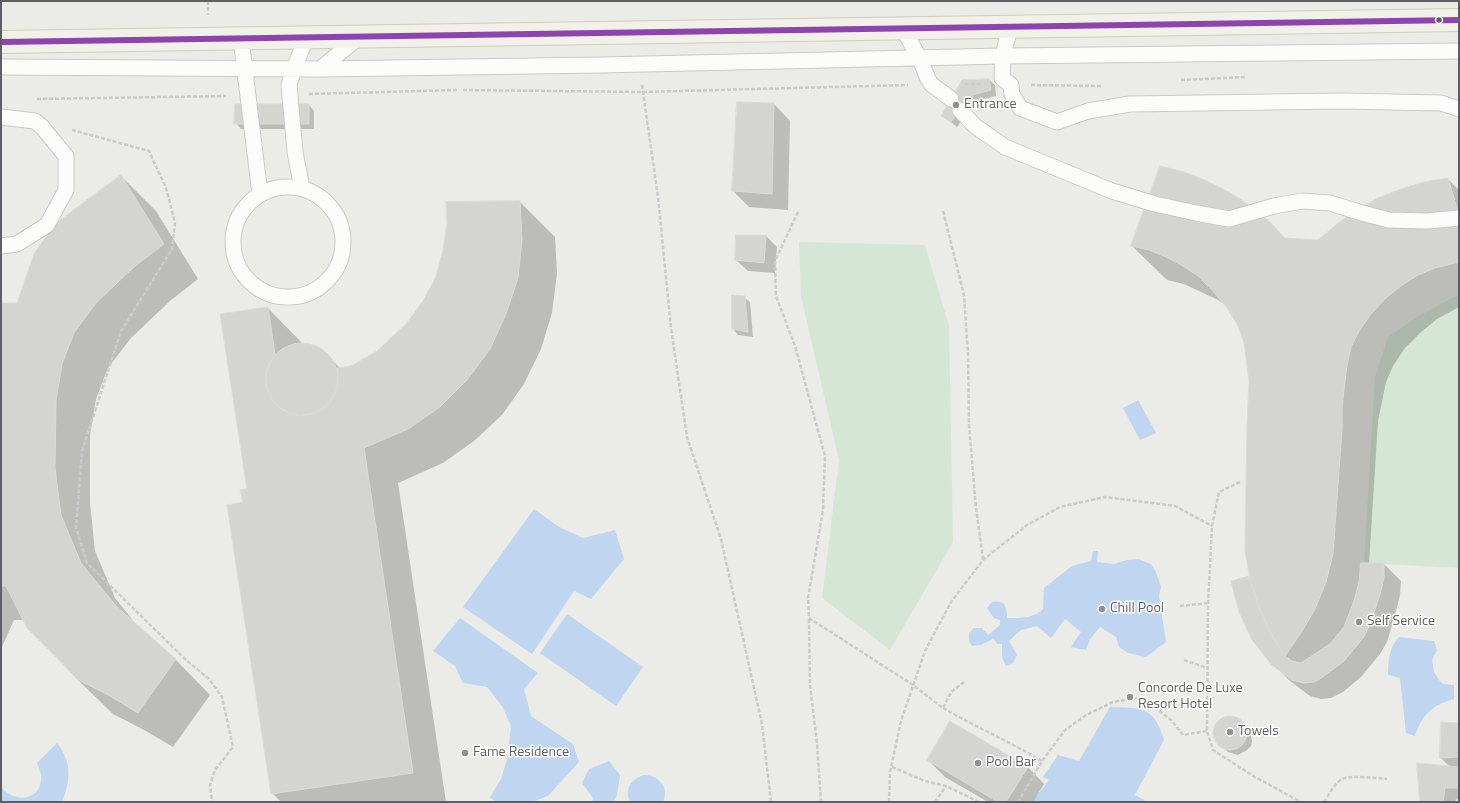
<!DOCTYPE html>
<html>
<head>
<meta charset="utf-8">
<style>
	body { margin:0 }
	#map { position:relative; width:1460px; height:803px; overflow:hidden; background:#ebebe7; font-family:"Titillium Web",sans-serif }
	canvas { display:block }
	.frame { position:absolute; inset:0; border:2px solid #5d5f64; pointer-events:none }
</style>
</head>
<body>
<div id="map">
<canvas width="1460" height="803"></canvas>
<div class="frame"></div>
</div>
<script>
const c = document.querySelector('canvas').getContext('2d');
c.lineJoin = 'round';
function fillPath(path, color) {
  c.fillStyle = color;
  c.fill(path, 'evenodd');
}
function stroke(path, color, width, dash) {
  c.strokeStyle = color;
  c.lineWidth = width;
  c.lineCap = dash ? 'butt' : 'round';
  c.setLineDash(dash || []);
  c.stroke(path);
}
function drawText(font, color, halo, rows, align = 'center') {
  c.font = font + ' "Titillium Web",sans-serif';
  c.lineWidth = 3;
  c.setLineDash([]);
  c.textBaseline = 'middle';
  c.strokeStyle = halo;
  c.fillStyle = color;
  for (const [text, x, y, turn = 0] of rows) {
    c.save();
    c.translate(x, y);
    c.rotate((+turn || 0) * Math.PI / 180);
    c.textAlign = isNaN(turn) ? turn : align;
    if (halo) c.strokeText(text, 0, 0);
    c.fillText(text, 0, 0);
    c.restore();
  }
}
fillPath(new Path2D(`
	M799 242 925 245 949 326 953 542 890 650 822 598 839 460 801 296Z
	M1459 296V568L1364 563 1375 377 1388 337 1417 317 1454 297Z`), '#d6e6d6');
fillPath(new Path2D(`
	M1138 400 1156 433 1140 440 1123 408Z
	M534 509 559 527 583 538 615 530 624 559 591 599 574 591 532 654 463 607Z
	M1093 551H1098L1097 562 1114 564 1127 560 1138 559 1151 564 1156 572 1161 587 1159 596 1166 642 1146 657 1128 653 1119 647 1116 637 1100 627 1090 639 1086 650 1071 647 1081 632 1065 619 1051 638 1037 626 1021 630 1009 641 1017 655 1013 663 1006 666 1002 658V644H998L993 639 981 645 972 646 969 641V633L974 628H982L988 635 1000 625V620L994 618 987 608 992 602C1005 600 1007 606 1007 618 1020 618 1033 619 1043 609L1044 588 1072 566 1091 561Z
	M567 614 643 667 616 706 540 653Z
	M460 618 538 673 524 689 531 716 573 744 579 762 548 796 532 802H496L490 797 501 779 507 759 511 726 502 706 487 687 463 683 455 666 433 651Z
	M1399 637 1434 641 1437 650 1432 660 1434 672 1439 680 1443 684 1454 685V699C1433 705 1422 714 1415 736L1406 733 1400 678 1388 675C1388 662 1389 647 1399 637Z
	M1110 707C1142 708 1154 706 1164 740L1135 795 1148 802H1032L1049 780 1043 777 1058 755 1079 761Z
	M57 743C72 763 71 779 62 802H1V787C13 802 38 802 41 781 42 775 39 768 37 763Z
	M609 761 620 775 617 795 614 802H592L593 798 582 783 589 769Z
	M644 775C658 775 670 787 663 802H630C624 789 631 779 644 775Z`), '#c0d6f0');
fillPath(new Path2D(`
	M989 80 995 85 996 96 975 101 957 127 942 115Z
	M774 104 790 121 788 210 749 207 733 191Z
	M309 105 314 111V129H241L236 123Z
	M121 176 156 211 198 279 170 301 131 338 108 368 96 399 90 435V503L95 551 115 598 139 628 176 660 210 695 173 747 146 731 113 714 77 679 24 620H14L1 649V304H18Z
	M1448 179 1459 190V307L1437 319 1420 333 1405 348 1393 366 1386 382 1378 421 1369 564H1384L1401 581 1400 595 1396 611 1387 642 1380 654 1361 677 1343 692 1331 698 1321 699 1310 696 1290 681 1273 664 1246 626 1235 597 1232 582 1249 577 1251 579 1250 382 1245 343 1239 326 1227 306 1218 300 1184 284 1167 280 1132 246 1286 239 1318 241Z
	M520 202 555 237 557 274 552 313 541 349 524 384 502 415 474 441 443 463 398 483 446 802H281L272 793 244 503 248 490 268 308 303 344 310 345 324 352 340 368 351 367 378 352 408 324 431 289 441 264 447 237V203Z
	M766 236 777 247 775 273 748 271 736 260Z
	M744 297 750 302 753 337 738 335 733 329Z
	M1232 717 1237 718 1250 731 1252 741 1251 746 1247 750 1238 755 1228 752 1218 743 1216 738 1215 728 1222 720Z
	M951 722 1028 767 1044 784 1033 802H988L945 777 928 760Z
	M1459 724V799H1456L1455 802H1421L1450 767 1441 758Z`), '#0003');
const building = new Path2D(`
	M989 79 991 90 969 96 951 122 941 116 962 80Z
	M737 102 774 103 772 194 732 191Z
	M235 104H309V124H234Z
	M1160 166 1184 172 1207 181 1229 192 1249 205 1269 221 1285 238 1318 240 1337 224 1357 210 1378 198 1401 189 1424 182 1448 178 1459 215V262L1435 268 1418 275 1402 285 1386 298 1371 314 1359 331 1351 347 1347 365 1342 407V429L1333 554 1326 582 1315 609 1301 633 1285 656 1270 632 1259 607 1250 579 1245 551 1247 425 1249 382 1244 343 1238 326 1227 308 1213 291 1198 276 1183 266 1166 257 1149 250 1131 246Z
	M121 175 164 244 135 266 96 303 74 333 62 364 56 400 55 468 61 515 81 563 117 607 176 659 138 713 110 696 77 679 57 658 27 628 6 586H1V303H17L34 254 55 224Z
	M520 201 522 239 518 278 506 314 490 349 467 380 440 407 408 429 364 448 413 773 271 794 227 505 243 502 240 490 247 489 220 314 268 307 275 354 267 369 265 379 268 394 277 406 290 414 300 416 315 413 324 408 331 401 336 392 338 377 337 368 351 366 377 351 407 323 423 301 436 277 443 250 447 224 446 202Z
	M736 235H766L764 263 735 260Z
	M732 295 745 296 748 332 732 329Z
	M266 379a36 36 0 1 1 72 0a36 36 0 1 1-72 0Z
	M1361 563H1384V578L1380 594 1370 625 1363 638 1344 661 1320 679 1314 682 1303 683 1292 680 1272 665 1252 640 1239 612 1231 581 1249 576 1259 607 1270 632 1285 656 1292 661 1301 663 1330 644 1344 627 1354 601 1359 582Z
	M1213 733a17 17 0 1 1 34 0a17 17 0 1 1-34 0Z
	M950 721 1028 767 1006 802H998L927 760Z
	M1441 722 1459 723V757L1440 758Z
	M1417 763 1459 767V788H1445L1443 802H1420Z`);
fillPath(building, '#d4d4d1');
stroke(building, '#dadad6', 1);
const service = new Path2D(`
	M1010 27 1003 56 1002 78 1011 85 1012 94 1020 108 1057 122 1088 111 1130 104 1342 101 1441 103 1459 109
	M903 29 920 59 928 79 931 84 951 99
	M241 39 260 194
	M1 67 320 69 359 37
	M320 69 601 65 1003 56 1459 51
	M960 110 975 126 1005 147 1112 191 1155 204 1196 213 1229 219 1274 206 1302 201 1330 203 1362 213 1389 220 1427 221 1459 218
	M1 117 35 121 42 127 66 156V190L47 225 17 244 1 246
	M233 242a55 55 0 1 1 110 0a55 55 0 1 1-110 0Z
	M302 188 295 152 289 85 294 69 306 38`);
const primary = new Path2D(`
	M1 42 1459 20`);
stroke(service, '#c9c9c8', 17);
stroke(primary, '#d0cdb8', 24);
stroke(new Path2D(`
	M208 1V15
	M1181 80 1247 77
	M965 84H982
	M642 85 658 197 671 328 687 437 721 539 762 724 771 802
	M1031 85 1102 86
	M463 90 642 92 908 85
	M309 94 458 90
	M37 99 226 96
	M72 130 149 151 166 188 175 223 172 249 121 331 82 451 76 527 87 563 185 659 209 679 222 697 233 747 215 770 210 785 212 802
	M943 211 964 295 968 354 969 425 976 508 983 559
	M798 212 775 261 776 296 795 346 825 456 823 510 808 598 809 618 913 685 943 708 951 692 964 682
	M1240 482 1219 492 1212 526 1208 605 1207 731 1213 750 1255 777 1301 802
	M1180 606 1209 603
	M809 619 810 685 817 743 821 802
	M1184 660 1207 668
	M943 708C976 727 1010 742 1042 761
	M892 767 925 781 946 786 979 802
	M889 802 890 772 901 721 925 651 951 602 983 560 1027 525 1060 507 1105 497 1175 506 1212 526
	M935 802 946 786
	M1018 802 1042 761 1065 730 1086 715 1113 702 1137 698 1156 708 1172 721 1183 735 1207 731
	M1324 802C1328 796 1335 783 1342 779 1350 775 1376 778 1387 779`), '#cacccb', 2.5, [4, 2]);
stroke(service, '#fcfcfb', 15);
stroke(primary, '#f2f1e9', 22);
stroke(new Path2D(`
	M1 42 1459 20`), '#8e44ad', 6);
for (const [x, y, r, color] of [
	[1439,20,3.5,"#5d5f64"],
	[956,105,4,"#8f9092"],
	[1102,609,4,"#8f9092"],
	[1359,622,4,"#8f9092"],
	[1130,697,4,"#8f9092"],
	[1230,732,4,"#8f9092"],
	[465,753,4,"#8f9092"],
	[978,763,4,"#8f9092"]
]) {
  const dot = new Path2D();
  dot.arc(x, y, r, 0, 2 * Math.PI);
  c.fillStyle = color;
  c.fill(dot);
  stroke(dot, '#fff', 1.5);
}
drawText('14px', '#5d5f64', '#fff', [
	["Entrance",964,105],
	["Chill Pool",1110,609],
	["Self Service",1367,622],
	["Concorde De Luxe",1138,689],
	["Resort Hotel",1138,705],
	["Towels",1238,732],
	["Fame Residence",473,753],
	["Pool Bar",986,763]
], 'left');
</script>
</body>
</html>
